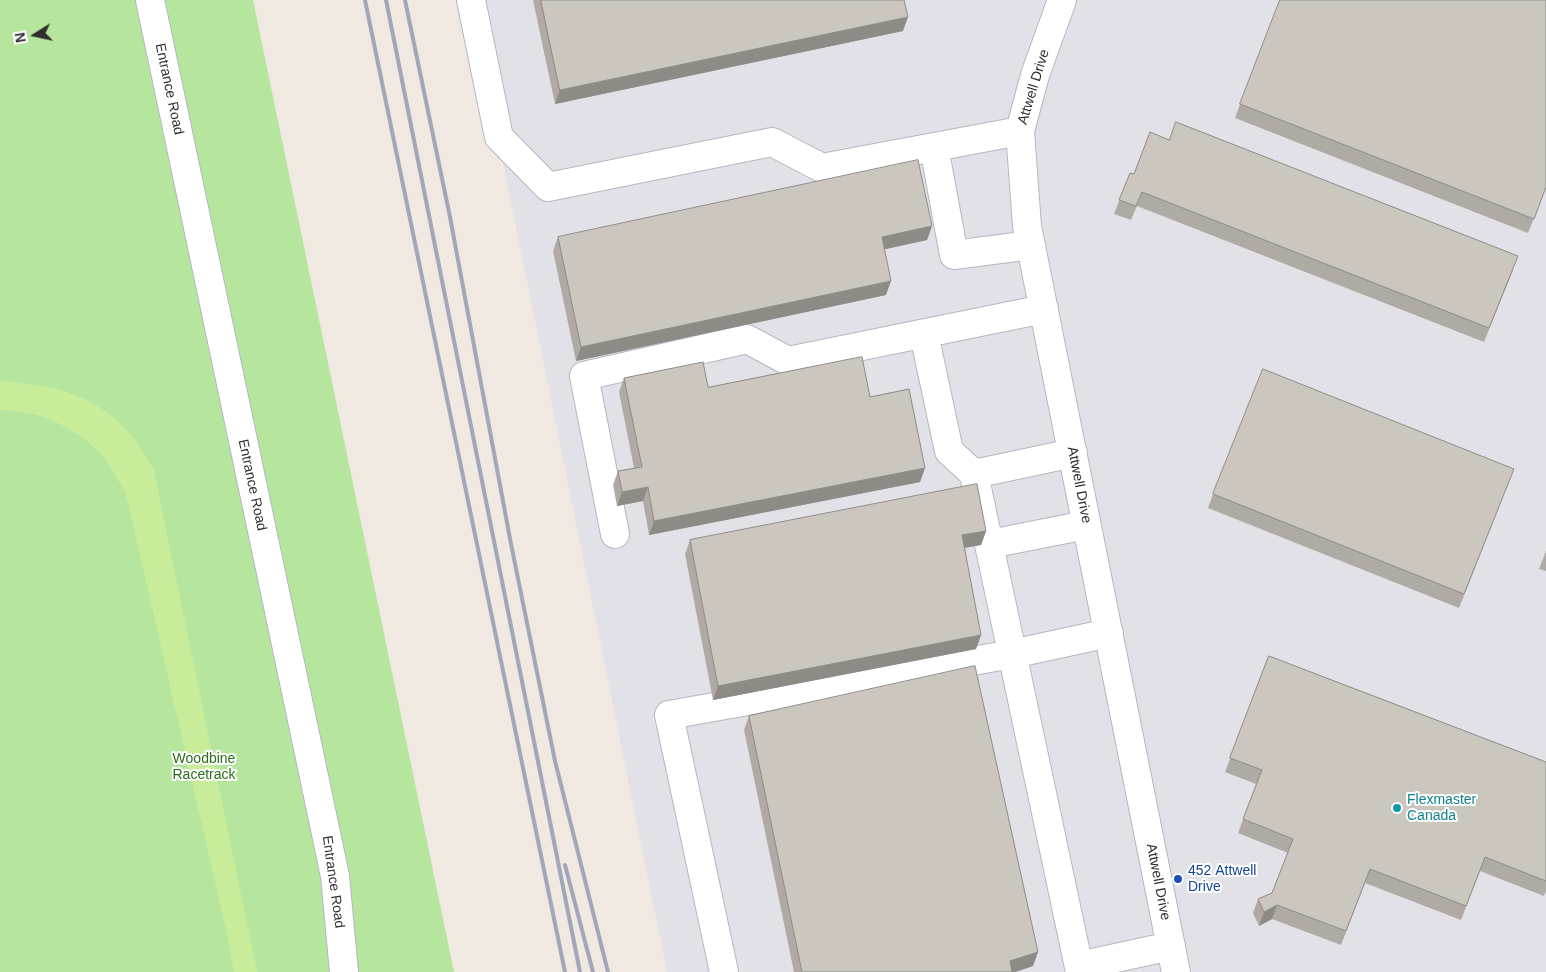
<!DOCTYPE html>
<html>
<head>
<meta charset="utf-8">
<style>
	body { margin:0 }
	#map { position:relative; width:1546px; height:972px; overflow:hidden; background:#efe9e1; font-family:Helvetica,sans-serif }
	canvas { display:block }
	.north { position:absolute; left:10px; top:10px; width:50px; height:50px; -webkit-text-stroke:4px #fff; paint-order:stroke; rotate:260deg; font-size:14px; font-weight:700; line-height:20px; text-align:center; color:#2e2e2e }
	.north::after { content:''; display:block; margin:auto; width:18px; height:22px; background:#2e2e2e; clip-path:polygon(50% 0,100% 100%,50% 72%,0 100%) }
</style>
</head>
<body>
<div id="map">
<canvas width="1546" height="972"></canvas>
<div class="north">N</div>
</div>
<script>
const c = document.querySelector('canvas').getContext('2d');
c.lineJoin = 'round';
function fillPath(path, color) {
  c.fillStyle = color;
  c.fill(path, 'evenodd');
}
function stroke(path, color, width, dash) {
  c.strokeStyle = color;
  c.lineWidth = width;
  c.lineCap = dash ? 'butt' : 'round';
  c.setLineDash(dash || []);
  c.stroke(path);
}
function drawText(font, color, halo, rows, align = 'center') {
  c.font = font + ' Helvetica,sans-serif';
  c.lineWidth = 4;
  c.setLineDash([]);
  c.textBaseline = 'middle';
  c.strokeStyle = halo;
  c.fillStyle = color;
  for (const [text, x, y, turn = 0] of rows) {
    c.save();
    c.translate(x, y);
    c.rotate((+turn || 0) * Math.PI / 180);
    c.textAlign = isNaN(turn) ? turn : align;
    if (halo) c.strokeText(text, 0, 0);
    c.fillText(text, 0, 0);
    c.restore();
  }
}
fillPath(new Path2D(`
	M470 0H1546V972H667Z`), '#e3e1e8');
fillPath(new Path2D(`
	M0 0H253L454 972H0Z`), '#b6e59e');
fillPath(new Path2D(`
	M0 381C23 384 51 385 72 394 111 408 136 435 154 471L257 972H234L227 934 126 494C118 481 111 465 101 454 74 426 38 410 0 410Z`), '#c9ec9a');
const minor = new Path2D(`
	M150 0 335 876 344 972
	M471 0 499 137 548 187 772 142 822 168 1020 131
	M1062 0 1035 75 1020 131 1027 226 1176 972
	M934 147 954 255 1031 245
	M924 334 949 451 974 474 1080 972
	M974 474 1073 453
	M615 534 584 376 747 339 788 361 1044 309
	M990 544 1086 525
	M1079 966 1171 946
	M724 972 669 715 1012 654 1109 633`);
stroke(minor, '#b4b7c1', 30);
stroke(minor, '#fff', 28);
stroke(new Path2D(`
	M365 0 565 972
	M386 0 580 972
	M405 0 450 217 511 544 555 761 608 972
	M565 865 593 972`), '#a3a6b8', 4);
fillPath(new Path2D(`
	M533 0H904L903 31 555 104Z
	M1240 104 1546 188 1528 233 1235 118Z
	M1169 140 1513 270 1484 342 1137 206 1131 220 1114 214 1130 173 1134 174Z
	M932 226 927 240 885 249 886 295 576 361 553 251 558 237Z
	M624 378 708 387 870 397 925 468 920 482 649 535 643 501 617 506 613 485 618 471 634 468 619 392Z
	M1514 469 1459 608 1208 508 1213 494Z
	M986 531 981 545 964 548 981 635 976 649 713 700 685 554 690 540Z
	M1546 551V571L1539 569Z
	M1269 656 1546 762V891L1544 896 1480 871 1461 920 1365 883 1341 945 1272 919 1259 926 1253 913 1258 899 1272 893 1288 853 1238 833 1256 784 1225 772Z
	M749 716 1038 952 1033 966 1015 972H794L744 730Z`), '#afaba4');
fillPath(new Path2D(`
	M908 17 903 31 555 104 560 90Z
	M932 226 927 240 877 251 882 237Z
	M891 281 886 295 576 361 581 347Z
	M925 468 920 482 649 535 654 521Z
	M648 487 643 501 617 506 622 492Z
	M986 531 981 545 957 549 962 535Z
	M981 635 976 649 713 700 718 686Z
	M1277 905 1272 919 1259 926 1264 912Z
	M1038 952 1033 966 1015 972H1006L1010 961Z`), '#8e8b86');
const building = new Path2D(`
	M541 0H904L908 17 560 90Z
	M1280 0H1546V187L1534 219 1240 104Z
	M1176 122 1518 256 1489 328 1142 192 1136 206 1119 200 1130 173 1134 174 1150 132 1169 140Z
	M918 160 932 226 882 237 891 281 581 347 558 237Z
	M862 357 870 397 909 389 925 468 654 521 648 487 622 492 618 471 642 467 624 378 703 362 708 387Z
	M1263 369 1514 469 1464 594 1213 494Z
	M977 484 986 531 962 535 981 635 718 686 690 540Z
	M1269 656 1546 762V881L1485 857 1466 906 1370 869 1346 931 1277 905 1264 912 1258 899 1272 893 1293 839 1243 819 1262 770 1230 758Z
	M975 666 1038 952 1010 961 1012 972H802L749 716Z`);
fillPath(building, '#cbc7bf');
stroke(building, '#8e8b86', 1);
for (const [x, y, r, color] of [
	[1397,808,5,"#0f9aa8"],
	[1178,879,5,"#1a4fb4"]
]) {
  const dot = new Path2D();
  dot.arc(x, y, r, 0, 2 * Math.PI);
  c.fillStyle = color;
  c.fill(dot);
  stroke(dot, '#fff', 2);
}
drawText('14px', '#2e2e2e', '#fff', [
	["Attwell Drive",1034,87,-73],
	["Entrance Road",169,89,78],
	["Entrance Road",252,485,78],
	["Attwell Drive",1079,485,79],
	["Entrance Road",333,882,82],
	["Attwell Drive",1158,882,79]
]);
drawText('14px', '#2c6e1b', '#fff', [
	["Woodbine",204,759],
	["Racetrack",204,775]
]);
drawText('14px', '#0d838f', '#fff', [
	["Flexmaster",1407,800],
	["Canada",1407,816]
], 'left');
drawText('14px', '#164399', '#fff', [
	["452 Attwell",1188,871],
	["Drive",1188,887]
], 'left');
</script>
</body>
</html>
